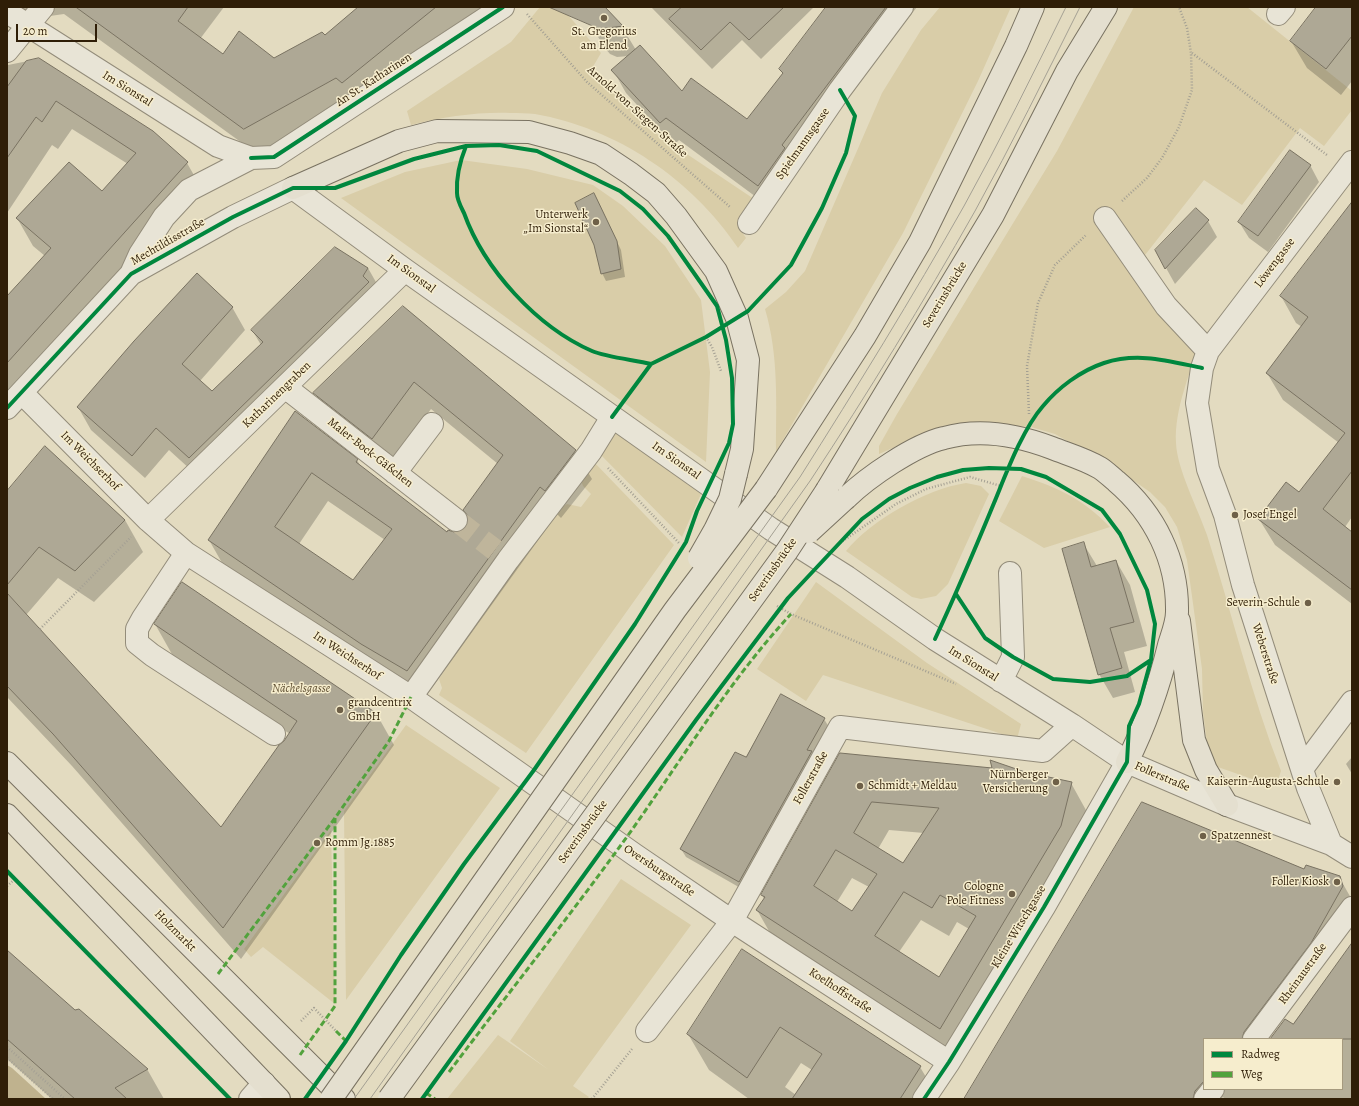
<!DOCTYPE html>
<html>
<head>
<meta charset="utf-8">
<style>
	body { margin:0 }
	#map { position:relative; width:1359px; height:1106px; overflow:hidden; background:#e3dbc0; font-family:Alegreya,serif }
	canvas { display:block }
	.frame { position:absolute; inset:0; border:8px solid #2f1e07; pointer-events:none }
	.legend { position:absolute; left:1203px; top:1038px; width:140px; height:52px; box-sizing:border-box; background:#f6edcd; border:1px solid #a69a7e; margin:0; padding:5px 7px; list-style:none; font-size:12px; color:#2f1e07 }
	.legend li { display:flex; align-items:center; gap:8px; height:20px }
	.legend b { width:20px; border:1px solid #a69a7e }
	.scale { position:absolute; left:16px; top:24px; width:81px; height:18px; box-sizing:border-box; border:2px solid #2f1e07; border-top:0; padding-left:5px; font-size:12px; line-height:14px; white-space:nowrap; color:#2f1e07; -webkit-text-stroke:3px #f6edcd; paint-order:stroke }
</style>
</head>
<body>
<div id="map">
<canvas width="1359" height="1106"></canvas>
<div class="frame"></div>
<ul class="legend">
<li><b style="height:5px;background:#00873e"></b>Radweg</li>
<li><b style="height:5px;background:#52a23d"></b>Weg</li>
</ul>
<div class="scale">20 m</div>
</div>
<script>
const c = document.querySelector('canvas').getContext('2d');
c.lineJoin = 'round';
function fillPath(path, color) {
  c.fillStyle = color;
  c.fill(path, 'evenodd');
}
function stroke(path, color, width, dash) {
  c.strokeStyle = color;
  c.lineWidth = width;
  c.lineCap = dash ? 'butt' : 'round';
  c.setLineDash(dash || []);
  c.stroke(path);
}
function drawText(font, color, halo, rows, align = 'center') {
  c.font = font + ' Alegreya,serif';
  c.lineWidth = 3;
  c.setLineDash([]);
  c.textBaseline = 'middle';
  c.strokeStyle = halo;
  c.fillStyle = color;
  for (const [text, x, y, turn = 0] of rows) {
    c.save();
    c.translate(x, y);
    c.rotate((+turn || 0) * Math.PI / 180);
    c.textAlign = isNaN(turn) ? turn : align;
    if (halo) c.strokeText(text, 0, 0);
    c.fillText(text, 0, 0);
    c.restore();
  }
}
fillPath(new Path2D(`
	M540 7H561L601 53 591 70 608 88 657 134 754 199 737 224 746 238 738 248C692 179 616 128 535 114 527 113 518 113 510 113 476 112 444 117 411 125L407 111 511 42Z
	M940 7H1011L978 81 903 233 776 452C776 404 779 356 765 309L786 292 805 271 882 93 921 30Z
	M1134 7H1247L1352 91V110L1324 146 1300 128 1242 205 1204 180 1145 255 1171 300 1201 338C1191 371 1174 409 1176 443 1177 469 1198 509 1207 535 1232 613 1251 695 1281 771L1277 783 1272 786 1215 766 1207 743 1203 712 1202 669 1187 560 1177 527 1165 507 1150 492 1115 468 1055 434 1031 427 968 423 942 426 879 454V446L897 414 1057 151Z
	M461 160 527 169 593 185 623 206 665 246 701 300 710 372 706 462 341 198 405 172Z
	M614 431 701 494 682 537 598 452Z
	M592 460 674 545 526 753 439 695 442 688 439 679 520 555 525 556C537 537 547 516 567 504L581 507 591 494 583 486 579 476Z
	M1022 476C1059 488 1083 499 1110 527L1044 548 999 521Z
	M966 483 981 486 989 494 948 584 936 596 921 599 912 597 846 551C871 520 926 489 966 483Z
	M816 582 927 663 1021 724 1017 739 823 675 806 701 757 669Z
	M406 725 500 788 346 1000 344 811Z
	M331 830 335 1004 263 947 251 957 244 949Z
	M621 879 691 925 573 1086 589 1097 587 1099H447L498 1035 549 1070 510 1041Z`), '#d9cda8');
fillPath(new Path2D(`
	M7 1065 12 1068 46 1099H7Z`), '#bfb28e');
fillPath(new Path2D(`
	M18 7H224L200 39 223 56 274 59 325 36 358 8 356 7H491L260 156 64 14 36 18Z
	M586 7H604L622 27 636 50 683 93 747 121 783 74 780 70 829 7H917L875 60 796 167 771 208 679 140 674 145 626 93 613 70 629 56 617 57 610 54 604 47 587 18Z
	M651 7H814L761 59 742 40 712 69Z
	M1318 7H1352V81L1341 95 1307 68 1291 41Z
	M7 57 8 65 38 59 187 163 203 191 7 409V298L45 256 33 246 17 218 102 193 128 164 72 129 58 149 52 145 7 213Z
	M1310 165 1319 182 1268 252 1249 238 1239 222Z
	M598 202 621 250 625 277 606 281 602 273Z
	M1352 202V517L1345 527 1352 533V604L1275 545 1259 519 1300 493 1339 443 1283 400 1267 373 1302 327 1296 323 1281 296Z
	M1208 221 1217 237 1175 284 1156 250Z
	M368 268 381 291 202 480 169 450 145 478 91 430 78 407 232 307 245 330 200 381 212 393 261 345 252 330Z
	M403 308 575 451 592 479 561 518 557 514 424 699 225 568 209 540 295 412 357 460 361 467 447 534 461 533 466 529 469 522V518L464 510 498 464 431 409 389 467 331 422 315 393ZM328 501 385 540 354 582 299 544Z
	M7 492 125 520 143 552 94 602 58 578 26 615 221 828 290 734 173 656 155 624 376 713 394 745 241 959 72 766 7 697Z
	M1083 543 1097 566 1116 561 1130 585 1147 646 1124 652 1135 692 1113 698 1099 674Z
	M824 719 829 727 744 890 686 857 681 849 746 758Z
	M840 754 1025 773 1071 783 1087 812 956 1057 773 938 757 910 764 899 762 895ZM889 830 924 833 903 864 878 849ZM852 878 869 887 852 912 837 902ZM921 920 949 936 957 922 969 929 939 979 899 952Z
	M1352 757V774L1346 764Z
	M1304 870 1339 877 1351 898 1265 1039H1204V1089H1342V1039H1271L1293 1025 1352 945V1099H1222L1224 1097 1218 1099H1195L1191 1092 1193 1099H964Z
	M7 950 75 1012 147 1069 164 1099H52L7 1059Z
	M742 951 920 1067 939 1099H749L709 1070 688 1034ZM801 1063 812 1070 796 1095 785 1087Z`), '#0003');
const building = new Path2D(`
	M76 7H188L178 21 223 54 239 31 274 58 322 32 325 35 358 7H436L342 83 336 78 244 129Z
	M549 7H605L623 26 600 29Z
	M682 7H784L749 40 730 22 701 50 669 19Z
	M826 7H886L782 145 785 148 758 186 666 118 660 123 611 70 640 45 682 91 691 78 747 119 783 73 779 69Z
	M1316 7H1352V36L1326 69 1290 41Z
	M39 58 153 131 188 162 7 363V296L51 248 16 218 69 162 102 191 136 153 56 101 42 122 36 117 7 158V87L26 61Z
	M1290 150 1311 165 1258 236 1238 222Z
	M594 193 617 241 621 269 601 274 594 245 575 203Z
	M1352 202V471L1323 509 1352 532V590L1258 519 1286 482 1299 492 1345 433 1266 373 1308 317 1280 296Z
	M1196 208 1209 220 1165 269 1155 250Z
	M335 247 368 268 363 276 369 282 189 458 156 428 132 456 77 407 134 341 197 273 233 307 182 364 212 391 263 342 251 330Z
	M403 306 576 450 545 491 540 487 407 671 361 644 208 540 295 411 358 459 356 462 447 532 448 530 454 532H460L466 528 468 522V516L463 510 503 455 414 382 372 439 313 393ZM312 473 392 529 353 580 275 527Z
	M45 446 125 520 75 571 39 547 7 585V491Z
	M1084 542 1091 567 1116 560 1134 622 1110 628 1122 668 1098 675 1062 549Z
	M182 582 376 713 223 928 53 734 7 686V593L221 827 279 745 284 741 297 721 154 624Z
	M781 694 825 718 807 750 812 751 739 882 680 849 735 752 746 757Z
	M840 753 992 768 990 760 1025 772 1072 782 1061 826 940 1029 756 910 765 897 761 895ZM872 802 939 808 903 863 854 833ZM836 850 877 874 852 911 814 886ZM904 892 932 908 940 895 976 916 939 977 875 936Z
	M1142 802 1304 869 1306 865 1340 876 1343 886 1311 943 1244 1032 1242 1039H1204V1081L1195 1091 1193 1099H964Z
	M1352 943V1039H1270L1285 1019 1293 1024Z
	M742 949 921 1066 900 1099H792L822 1054 780 1027 747 1078 687 1034Z
	M7 950 75 1010 79 1009 148 1069 115 1088 127 1099H75L7 1039Z`);
fillPath(building, '#aea895');
stroke(building, '#797261', 1);
stroke(new Path2D(`
	M456 520 495 550`), '#bfb59b', 22, [22, 11]);
const minor = new Path2D(`
	M7 12 218 146 251 158
	M1278 14 1284 7
	M7 51 43 7
	M1105 218 1166 306 1208 351
	M749 223 840 90 902 7
	M131 274 140 254 164 217 189 190 251 158 274 157 503 7
	M285 387 456 520
	M22 393 148 520 186 553 411 697 635 855 732 921 949 1062
	M7 408 131 274 233 217 293 188 405 270 771 529 847 577 935 639 1072 725 1127 762 1227 805 1331 844 1352 857
	M395 473 432 424
	M148 520 405 270
	M186 553 143 618 137 629V643L152 655 274 734
	M1001 681 1013 657 1010 573
	M411 697 508 560 591 451 612 417
	M1302 769 1352 702
	M1331 844 1308 788 1243 585 1225 515 1208 469 1197 403 1202 368 1208 351 1352 162
	M647 1031 732 921 840 727 1043 751 1072 725
	M1254 1039 1352 908
	M250 1099 264 1083
	M924 1099 949 1062 1044 907 1127 762
	M1205 1099 1213 1089`);
const major = new Path2D(`
	M293 188 399 141 437 131 529 132 570 143 601 154 631 174 656 193 676 216 716 271 737 318 748 360 742 449 736 474
	M766 489 865 336 920 242 1016 46 1033 7
	M827 490 993 215 1067 71 1106 7
	M846 498C868 477 914 445 944 438 980 428 1018 435 1052 448 1067 454 1085 459 1100 468 1105 471 1111 477 1116 481 1155 514 1178 561 1177 612 1177 623 1172 635 1169 645 1159 686 1146 724 1127 762
	M1179 621 1194 740 1206 770 1227 805
	M7 763 344 1099
	M7 815 279 1099`);
stroke(minor, '#938c7a', 24);
stroke(major, '#797261', 24);
stroke(new Path2D(`
	M527 14 587 82 730 207
	M1192 53 1327 155
	M1122 201 1147 178 1162 158 1179 127 1192 90 1191 53 1187 28 1179 7
	M706 337 712 347 721 371
	M1029 414 1027 366 1038 303 1055 265 1086 235
	M608 468 679 543
	M840 543 896 504 926 489 970 477 1001 486
	M777 606 791 614 956 684
	M40 629 131 537
	M7 886 15 879
	M301 1021 314 1008 336 1031
	M7 1047 65 1099
	M7 1058 53 1099
	M592 1099 632 1049`), '#a4a093', 2.5, [1, 2]);
stroke(minor, '#e8e4d6', 22);
stroke(major, '#e4dfcf', 22);
stroke(new Path2D(`
	M354 1099 800 477C857 387 912 298 964 206 1000 141 1033 74 1066 7
	M370 1099 810 481C868 393 923 303 975 211 1012 144 1046 75 1080 7`), '#a4a093', 1);
const majorBridge = new Path2D(`
	M809 532 846 498
	M699 558 715 530 730 499 736 474
	M331 1099 675 610 766 489
	M389 1099 787 551 827 490`);
stroke(majorBridge, '#797261', 24, []);
stroke(majorBridge, '#e4dfcf', 22);
stroke(new Path2D(`
	M218 974 335 818 389 741 411 697
	M336 1031 346 1041
	M300 1055 335 1006V818
	M449 1072C506 996 565 922 621 845 677 768 726 684 791 614
	M426 1093 435 1099`), '#52a23d', 3, [6, 3]);
stroke(new Path2D(`
	M466 146C460 161 456 177 457 193 457 200 461 207 464 213 484 269 537 327 592 351 606 357 634 360 651 364
	M251 158 274 157 503 7
	M7 408 131 274 233 217 293 188H335L414 159 466 146 499 145 537 151 620 191 643 209 668 236 717 306 726 340 732 378 733 424 729 443 697 511 686 542 635 624 534 770 464 864 401 955 346 1041 305 1099
	M612 417 651 364 706 337 748 311 791 265 822 208 846 153 855 116 840 90
	M956 594 985 638 1013 657 1053 679 1090 682 1127 676 1151 660
	M935 639C956 594 975 549 994 503 1006 474 1022 430 1043 406 1058 388 1080 371 1104 363 1138 352 1168 361 1202 368
	M7 871 230 1099
	M422 1099 696 720 788 598 862 519 889 499 910 488 937 477 963 470 989 468 1021 469 1046 477 1102 510 1120 534 1147 590 1155 624 1151 660 1139 704 1129 726 1127 762 1044 907 949 1062 924 1099`), '#00873e', 4);
for (const [x, y, r, color] of [
	[604,18,4,"#6e6048"],
	[596,222,4,"#6e6048"],
	[1235,515,4,"#6e6048"],
	[1308,603,4,"#6e6048"],
	[340,710,4,"#6e6048"],
	[1056,782,4,"#6e6048"],
	[1337,782,4,"#6e6048"],
	[860,786,4,"#6e6048"],
	[1203,836,4,"#6e6048"],
	[317,843,4,"#6e6048"],
	[1337,882,4,"#6e6048"],
	[1012,894,4,"#6e6048"]
]) {
  const dot = new Path2D();
  dot.arc(x, y, r, 0, 2 * Math.PI);
  c.fillStyle = color;
  c.fill(dot);
  stroke(dot, '#f6edcd', 1.5);
}
drawText('12px', '#2f1e07', '#f6edcd', [
	["St. Gregorius",604,32,"center"],
	["am Elend",604,46,"center"],
	["Unterwerk",588,215],
	["„Im Sionstal“",588,229],
	["Josef Engel",1243,515,"left"],
	["Severin-Schule",1300,603],
	["grandcentrix",348,703,"left"],
	["GmbH",348,717,"left"],
	["Nürnberger",1048,775],
	["Versicherung",1048,789],
	["Kaiserin-Augusta-Schule",1329,782],
	["Schmidt + Meldau",868,786,"left"],
	["Spatzennest",1211,836,"left"],
	["Romm Jg.1885",325,843,"left"],
	["Foller Kiosk",1329,882],
	["Cologne",1004,887],
	["Pole Fitness",1004,901]
], 'right');
drawText('12px', '#2f1e07', '#f6edcd', [
	["An St. Katharinen",374,80,-33],
	["Im Sionstal",127,89,32],
	["Arnold-von-Siegen-Straße",637,112,42],
	["Spielmannsgasse",803,144,-55],
	["Mechtildisstraße",168,242,-30],
	["Löwengasse",1275,263,-53],
	["Im Sionstal",411,274,36],
	["Severinsbrücke",945,295,-59],
	["Katharinengraben",277,395,-44],
	["Maler-Bock-Gäßchen",370,453,38],
	["Im Weichserhof",90,461,45],
	["Im Sionstal",676,461,35],
	["Severinsbrücke",773,570,-55],
	["Weberstraße",1265,654,72],
	["Im Weichserhof",347,656,33],
	["Im Sionstal",973,664,32],
	["Follerstraße",1162,777,23],
	["Follerstraße",811,778,-61],
	["Severinsbrücke",583,832,-54],
	["Oversburgstraße",659,871,34],
	["Kleine Witschgasse",1019,927,-59],
	["Holzmarkt",175,931,45],
	["Rheinaustraße",1303,974,-54],
	["Koelhoffstraße",840,991,33]
]);
drawText('italic 12px', '#5f4f32', '#f6edcd', [
	["Nächelsgasse",301,689]
]);
</script>
</body>
</html>
